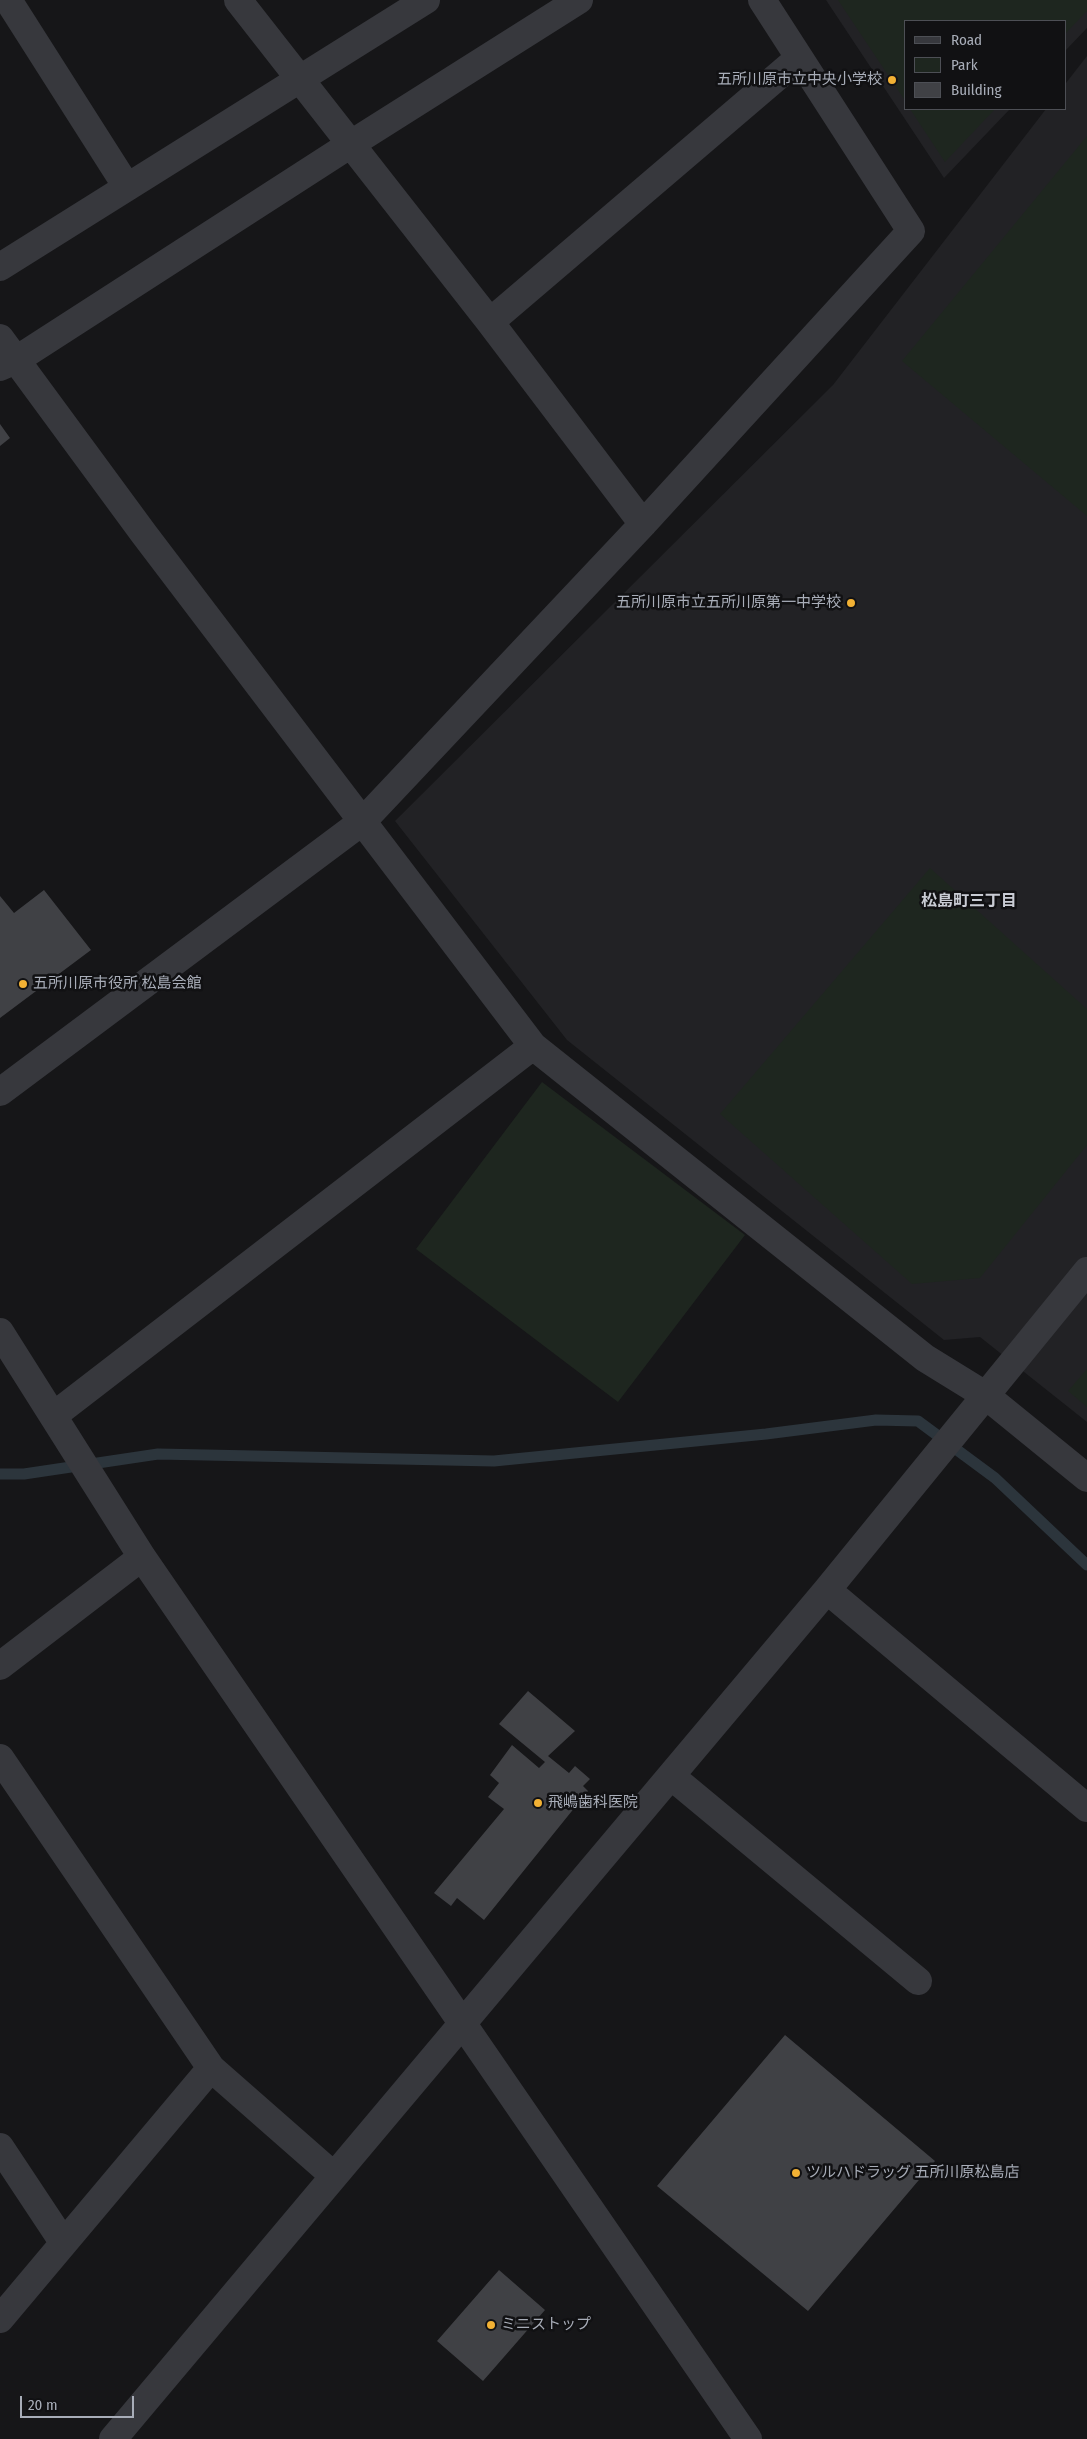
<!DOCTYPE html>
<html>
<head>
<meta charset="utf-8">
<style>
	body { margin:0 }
	#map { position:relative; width:1087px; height:2439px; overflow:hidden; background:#161618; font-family:"Fira Sans Condensed",sans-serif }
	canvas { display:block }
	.legend { position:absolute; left:904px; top:20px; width:162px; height:90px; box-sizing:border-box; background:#111113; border:1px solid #4d4f55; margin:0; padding:6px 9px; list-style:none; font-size:15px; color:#a8adb8 }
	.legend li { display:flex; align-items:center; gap:10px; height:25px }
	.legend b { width:25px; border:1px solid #4d4f55 }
	.scale { position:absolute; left:20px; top:2396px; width:114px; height:22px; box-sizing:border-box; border:2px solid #a8adb8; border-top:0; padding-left:6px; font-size:15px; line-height:18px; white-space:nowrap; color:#a8adb8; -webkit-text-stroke:4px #111113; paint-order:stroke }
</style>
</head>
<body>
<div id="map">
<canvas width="1087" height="2439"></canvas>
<ul class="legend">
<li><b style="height:6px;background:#37383d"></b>Road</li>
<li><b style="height:14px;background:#1e261f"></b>Park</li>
<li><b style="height:14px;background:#404145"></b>Building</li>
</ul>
<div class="scale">20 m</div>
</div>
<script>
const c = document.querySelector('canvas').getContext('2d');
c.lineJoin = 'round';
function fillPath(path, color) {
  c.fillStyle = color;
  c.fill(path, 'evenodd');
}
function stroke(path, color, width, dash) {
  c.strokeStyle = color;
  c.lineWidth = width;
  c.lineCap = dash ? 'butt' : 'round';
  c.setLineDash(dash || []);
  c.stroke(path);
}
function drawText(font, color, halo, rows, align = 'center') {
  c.font = font + ' "Fira Sans Condensed","Noto Sans JP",sans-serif';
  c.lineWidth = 5;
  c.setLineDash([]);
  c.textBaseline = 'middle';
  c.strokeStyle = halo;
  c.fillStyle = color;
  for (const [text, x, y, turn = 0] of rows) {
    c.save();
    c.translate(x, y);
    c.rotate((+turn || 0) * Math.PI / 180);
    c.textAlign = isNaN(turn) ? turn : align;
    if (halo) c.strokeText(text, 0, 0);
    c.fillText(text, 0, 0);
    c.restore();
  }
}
fillPath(new Path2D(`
	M826 0H1087V28L1066 50V21H906V109H1010L944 178Z
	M1087 56V1422L980 1337 944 1340 567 1040 395 821 833 385 1046 109H1066V83Z`), '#222225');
fillPath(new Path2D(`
	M838 0H1087V11L1066 33V21H906V102Z
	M910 109H995L945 162Z
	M1087 136V516L902 361Z
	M930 868 1087 1009V1145L980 1278 912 1284 720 1114Z
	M542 1082 745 1235 618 1402 416 1249Z
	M1087 1369V1407L1068 1391Z`), '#1e261f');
stroke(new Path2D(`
	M0 1474H24L158 1454 494 1461 766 1434 876 1420 918 1421 995 1478 1087 1565`), '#2c353c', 11);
fillPath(new Path2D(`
	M0 424 10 438 0 446Z
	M44 890 91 950 0 1018V896L14 913Z
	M528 1691 575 1731 548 1756 569 1773 575 1766 590 1779 583 1786 588 1791 484 1920 457 1898 451 1906 434 1893 504 1809 488 1797 499 1783 490 1775 512 1745 539 1768 545 1762 499 1724Z
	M785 2035 935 2161 808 2311 657 2186Z
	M499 2270 545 2310 483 2381 437 2341Z`), '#404145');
stroke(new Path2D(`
	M8 0 127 187
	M238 0 490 322 643 524
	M0 267 426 0
	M490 322 798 59
	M0 338 144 534 533 1046 925 1358 985 1395 1087 1478
	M0 367 16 360 351 144 579 0
	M0 1092 363 821 643 524 911 231 762 0
	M0 1332 142 1557 748 2439
	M53 1416 533 1046
	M827 1590 1087 1808
	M0 1666 142 1557
	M0 1758 211 2068 334 2176
	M671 1776 918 1981
	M0 2147 63 2242
	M0 2319 211 2068
	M113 2439 827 1590 1087 1271`), '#37383d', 28);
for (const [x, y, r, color] of [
	[892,80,5,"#f2b134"],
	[851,603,5,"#f2b134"],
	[23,984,5,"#f2b134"],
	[538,1803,5,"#f2b134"],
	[796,2173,5,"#f2b134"],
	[491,2325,5,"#f2b134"]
]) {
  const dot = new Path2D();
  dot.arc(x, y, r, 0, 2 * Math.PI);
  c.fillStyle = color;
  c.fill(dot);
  stroke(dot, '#111113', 2);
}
drawText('15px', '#a8adb8', '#111113', [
	["五所川原市立中央小学校",882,80,"right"],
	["五所川原市立五所川原第一中学校",841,603,"right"],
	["五所川原市役所 松島会館",33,984],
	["飛嶋歯科医院",548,1803],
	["ツルハドラッグ 五所川原松島店",806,2173],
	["ミニストップ",501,2325]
], 'left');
drawText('bold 16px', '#c9ccd4', '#111113', [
	["松島町三丁目",969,902]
]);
</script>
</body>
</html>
